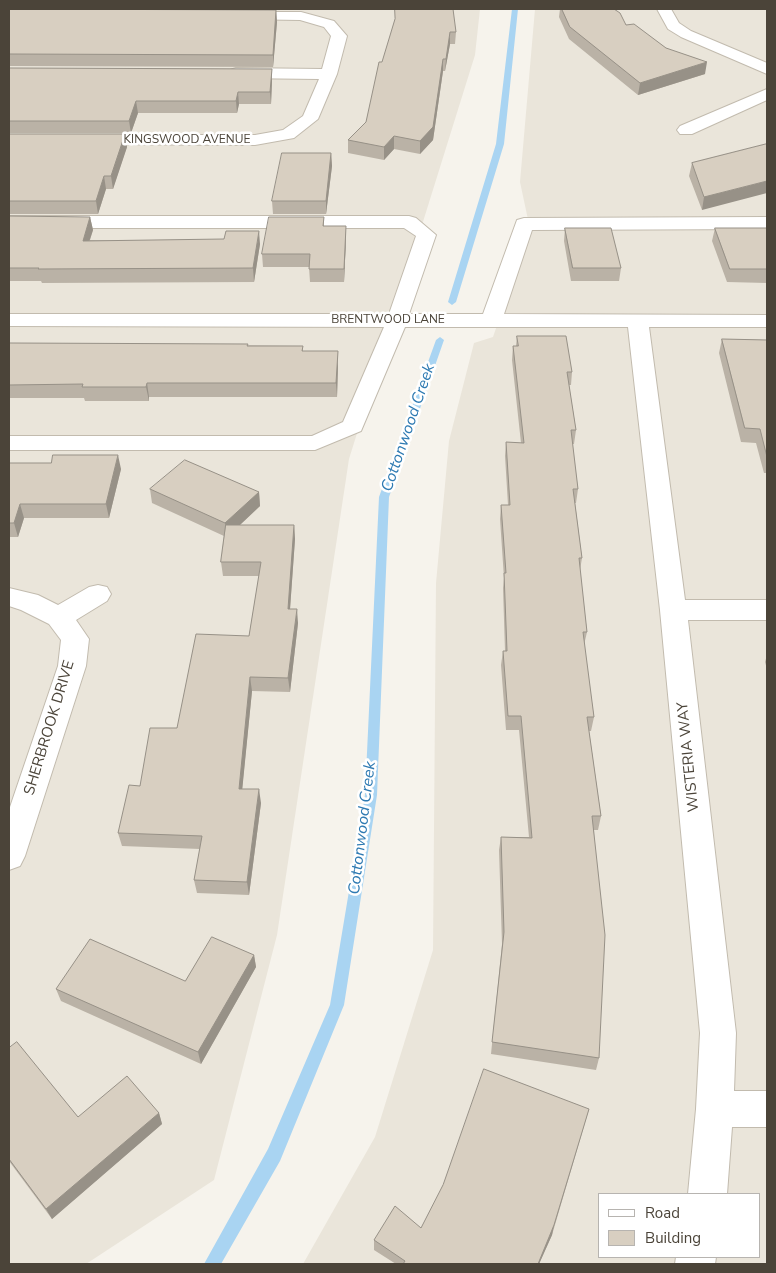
<!DOCTYPE html>
<html>
<head>
<meta charset="utf-8">
<style>
	body { margin:0 }
	#map { position:relative; width:776px; height:1273px; overflow:hidden; background:#f6f3ec; font-family:"Nunito Sans",sans-serif }
	canvas { display:block }
	.frame { position:absolute; inset:0; border:10px solid #4b4439; pointer-events:none }
	.legend { position:absolute; left:598px; top:1193px; width:162px; height:65px; box-sizing:border-box; background:#fff; border:1px solid #b7b4b0; margin:0; padding:6px 9px; list-style:none; font-size:15px; color:#4b4439 }
	.legend li { display:flex; align-items:center; gap:10px; height:25px }
	.legend b { width:25px; border:1px solid #b7b4b0 }
</style>
</head>
<body>
<div id="map">
<canvas width="776" height="1273"></canvas>
<div class="frame"></div>
<ul class="legend">
<li><b style="height:6px;background:#fff"></b>Road</li>
<li><b style="height:14px;background:#d8cfc1"></b>Building</li>
</ul>
</div>
<script>
const c = document.querySelector('canvas').getContext('2d');
c.lineJoin = 'round';
function fillPath(path, color) {
  c.fillStyle = color;
  c.fill(path, 'evenodd');
}
function stroke(path, color, width, dash) {
  c.strokeStyle = color;
  c.lineWidth = width;
  c.lineCap = dash ? 'butt' : 'round';
  c.setLineDash(dash || []);
  c.stroke(path);
}
function drawText(font, color, halo, rows, align = 'center') {
  c.font = font + ' "Nunito Sans",sans-serif';
  c.lineWidth = 5;
  c.setLineDash([]);
  c.textBaseline = 'middle';
  c.strokeStyle = halo;
  c.fillStyle = color;
  for (const [text, x, y, turn = 0] of rows) {
    c.save();
    c.translate(x, y);
    c.rotate((+turn || 0) * Math.PI / 180);
    c.textAlign = isNaN(turn) ? turn : align;
    if (halo) c.strokeText(text, 0, 0);
    c.fillText(text, 0, 0);
    c.restore();
  }
}
fillPath(new Path2D(`
	M9 9H480L475 55 349 459 277 935 214 1180 86 1264H9Z
	M535 9H767V1264H303L375 1137 433 950 436 583 449 441 474 343 493 337 530 229 520 182ZM600 1194H760V1257H600Z`), '#eae5da');
fillPath(new Path2D(`
	M512 9H518L504 144 456 302 452 305 448 302 496 144Z
	M440 337 444 340 389 497 377 795 344 1005 280 1161 221 1264H204L268 1149 330 1005 365 795 379 497 436 340Z`), '#a9d4f2');
const minor = new Path2D(`
	M657 9H671L679 23 691 31 767 63V74L681 37 668 29Z
	M240 12H301L334 21 347 36 337 74 318 119 294 138 255 145 82 144 79 140 82 136 88 135H255L283 130 303 116 319 79 236 78 230 76 228 73 230 70 236 68 322 69 331 36 324 27 300 20 235 19 233 16 235 13Z
	M767 89V100L692 134H680L677 130 680 126Z
	M9 216H409L416 218 436 235 409 314H483L517 220 524 218 767 217V229L532 230 504 314 767 315V327H649L685 600H767V620H688L736 1033 734 1091H767V1127H732L727 1194H688L696 1109 700 1033 660 610 628 327H405L361 431 315 450H9V436H312L343 422 384 327 9 326V314H389L416 236 404 228H9Z
	M98 585 107 587 111 594 107 601 76 620 89 639 86 666 25 856 20 866 9 870V810L58 666 61 640 49 624 21 610 9 606V588L38 595 58 605 89 587Z
	M676 1257H716L715 1264H675Z`);
stroke(minor, '#c2bbae', 2);
fillPath(minor, '#fff');
fillPath(new Path2D(`
	M9 9 276 10 277 22 273 67 9 66V9H278V10Z
	M560 9H614L626 25 666 48 705 74 638 95 569 39 559 17Z
	M395 20 456 32 455 44H450L445 71H443L433 140 420 154 394 149 384 160 348 153V140L366 122Z
	M9 68 272 69V81L271 104H239L237 113H138L131 133H9Z
	M9 134H125L127 147 113 189H106L98 214H9Z
	M767 144 702 210 689 176 692 163Z
	M331 153 332 166 326 214H273L272 201Z
	M9 216 90 217 93 230 90 240 260 244 254 282 42 283 41 281H9Z
	M324 217V226L346 239 344 282H310L309 267H263L262 254Z
	M565 228 621 268 619 281H571L564 241Z
	M715 228H767V283L727 282 712 241Z
	M517 336 572 372 571 385H569L576 430 574 444H572L578 489 576 503H575L582 558 580 570 587 632 584 645 594 717 591 731H589L601 816 598 830H594L599 1058 596 1070 491 1054 502 944 499 850 501 837H529L519 730H506L501 665 503 651H505L503 588 504 578 500 519 501 505H508L505 456 506 442 521 443 512 360 513 346H516Z
	M722 339 767 340V473H764L756 443 741 442 719 353Z
	M9 343 303 346V351L338 365 337 397H149V401H85L84 398H9Z
	M9 463 121 469 109 518H24L18 537H9Z
	M150 489 259 492 260 506 240 525H294L295 539 290 609 298 623 290 692 252 691 242 789 261 803 249 895 197 893 194 880 200 849 122 846 118 833 140 786 177 728 249 636 259 576H223L221 562 224 536 152 503Z
	M767 655V669L765 662Z
	M254 955 256 967 201 1064 61 1001 56 989 185 981Z
	M9 1048 78 1117 159 1113 162 1124 52 1219 9 1161Z
	M589 1109 552 1235 539 1264H396L374 1250V1240L421 1228Z`), '#bab2a6');
fillPath(new Path2D(`
	M276 10 277 22 273 67V55Z
	M450 32V44L445 71 446 59Z
	M443 59V71L433 140 420 154V141Z
	M707 62 705 74 638 95 640 83Z
	M272 69V81L271 104 270 92Z
	M238 92 239 104 237 113 236 101Z
	M136 101 138 113 131 133 129 121Z
	M125 134 127 147 113 189 111 176Z
	M394 136V149L384 160V147Z
	M331 153 332 166 326 214V201Z
	M104 176 106 189 98 214 96 201Z
	M767 181V193L702 210 704 197Z
	M90 217 93 230 85 254 83 241Z
	M346 226V239L344 282V269Z
	M259 231 260 244 254 282 253 268Z
	M338 351V365L337 397 336 383Z
	M147 383 149 397V401L146 387Z
	M118 455 121 469 109 518 106 504Z
	M259 492 260 506 227 537 225 523Z
	M20 504 24 518 18 537 14 523Z
	M294 525 295 539 289 623 288 609Z
	M297 609 298 623 290 692 288 678Z
	M250 677 252 691 241 802 239 789Z
	M259 789 261 803 249 895 247 882Z
	M254 955 256 967 201 1064 198 1052Z
	M159 1113 162 1124 52 1219 46 1209Z
	M554 1225 552 1235 539 1264H538Z`), '#979187');
const building = new Path2D(`
	M9 9 276 10 273 55 9 54Z
	M395 9H453L456 32H450L446 59H443L433 127 420 141 394 136 384 147 348 140 366 122 379 62H382L395 19Z
	M562 9H614L620 13 626 25 634 24 666 48 707 62 640 83 570 27Z
	M9 68 272 69 270 92H238L236 101H136L129 121H9Z
	M9 134H125L111 176H104L96 201H9Z
	M767 144V181L704 197 692 163Z
	M282 153H331L326 201H272Z
	M9 216 90 217 83 241 224 239 226 231H259L253 268 38 269 39 268H9Z
	M269 217H324L323 226H346L344 269H309L310 254H262Z
	M565 228H611L621 268H573Z
	M715 228H767V269H730Z
	M517 336H566L572 372H567L576 430H571L578 489H573L582 558H579L587 632H583L594 717H587L601 816H592L605 935 599 1058 492 1042 504 932 501 837 532 838 521 716H508L503 651H507L504 573H506L501 505H510L506 442 524 443 513 346H518Z
	M722 339 767 340V457L760 429 745 428Z
	M9 343 248 344 247 346H303L302 351H338L336 383H147L146 387H82L83 384 9 385Z
	M53 455H118L106 504H20L14 523H9V463H51Z
	M185 460 259 492 225 523 150 489Z
	M226 525H294L288 609H297L288 678 250 677 239 789H259L247 882 194 880 202 836 118 833 129 785 140 786 150 728H177L196 634 249 636 261 562H221Z
	M212 937 254 955 198 1052 56 989 90 939 185 981Z
	M17 1042 78 1117 127 1076 159 1113 46 1209 9 1159V1048Z
	M484 1069 589 1109 554 1225 538 1264H403L405 1261 374 1240 395 1206 421 1228 443 1185Z`);
fillPath(building, '#d8cfc1');
stroke(building, '#979187', 1);
drawText('12px', '#4b4439', '#fff', [
	["KINGSWOOD AVENUE",187,140],
	["BRENTWOOD LANE",388,320]
]);
drawText('15px', '#4b4439', '#fff', [
	["SHERBROOK DRIVE",50,728,-73],
	["WISTERIA WAY",689,757,-96]
]);
drawText('italic 16px', '#2e7ab2', '#fff', [
	["Cottonwood Creek",409,428,-71],
	["Cottonwood Creek",363,828,-83]
]);
</script>
</body>
</html>
